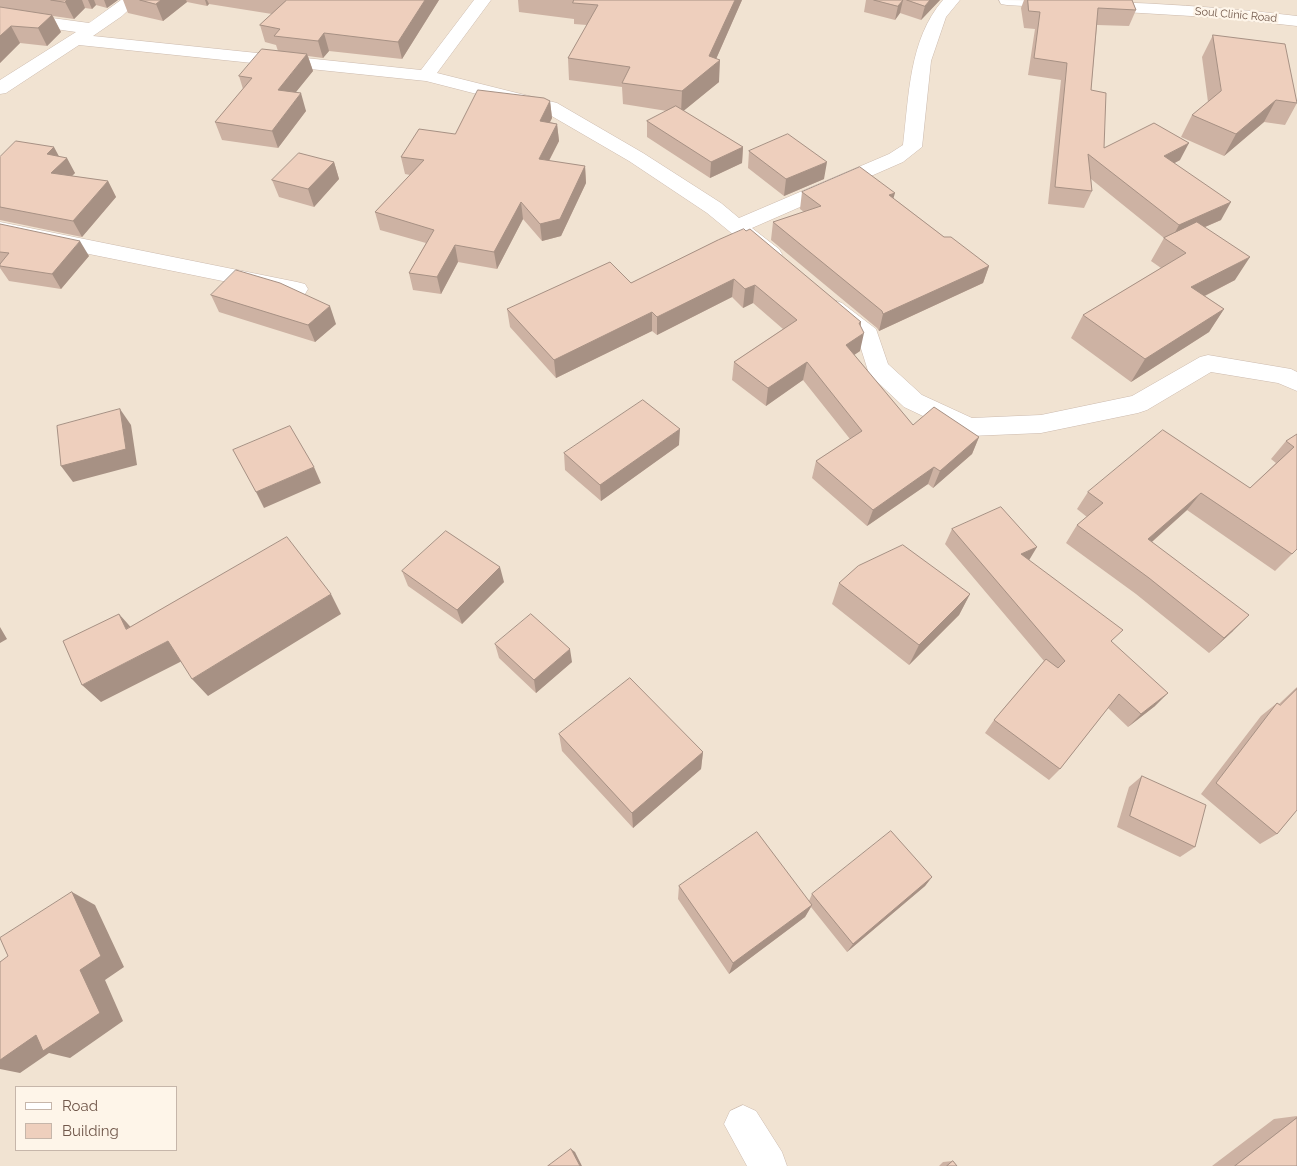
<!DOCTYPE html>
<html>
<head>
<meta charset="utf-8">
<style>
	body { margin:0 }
	#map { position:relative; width:1297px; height:1166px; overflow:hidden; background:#faf1e3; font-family:Raleway,sans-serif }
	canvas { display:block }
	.legend { position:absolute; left:15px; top:1086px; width:162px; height:65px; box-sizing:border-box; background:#fef5e9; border:1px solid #c6b6aa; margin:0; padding:6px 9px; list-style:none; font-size:15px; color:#71584b }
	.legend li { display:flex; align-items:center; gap:10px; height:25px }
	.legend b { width:25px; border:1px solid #c6b6aa }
</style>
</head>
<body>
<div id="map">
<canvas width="1297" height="1166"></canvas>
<ul class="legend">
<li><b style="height:6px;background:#fff"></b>Road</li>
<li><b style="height:14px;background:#eecfbd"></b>Building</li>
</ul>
</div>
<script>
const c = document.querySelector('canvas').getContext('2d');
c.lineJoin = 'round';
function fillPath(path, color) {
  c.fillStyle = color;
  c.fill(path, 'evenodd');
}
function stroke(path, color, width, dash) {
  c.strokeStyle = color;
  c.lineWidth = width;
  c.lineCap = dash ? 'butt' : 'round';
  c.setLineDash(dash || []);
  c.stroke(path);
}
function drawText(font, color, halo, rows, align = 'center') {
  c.font = font + ' Raleway,sans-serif';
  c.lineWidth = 4.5;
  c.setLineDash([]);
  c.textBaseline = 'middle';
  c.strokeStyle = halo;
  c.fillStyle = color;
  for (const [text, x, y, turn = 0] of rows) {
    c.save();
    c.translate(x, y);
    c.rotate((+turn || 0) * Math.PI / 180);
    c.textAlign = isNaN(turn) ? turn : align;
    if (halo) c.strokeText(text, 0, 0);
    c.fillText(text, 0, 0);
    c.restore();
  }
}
fillPath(new Path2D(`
	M0 0H1297V1166H0ZM16 1087H176V1150H16Z`), '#f1e3d2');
const minor = new Path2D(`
	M121 0H139L122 16 93 36 421 70 474 0H491L437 73 557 103 643 153 721 203 739 218 889 154 903 145C909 96 909 39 943 0H960L946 17 931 61 922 147 903 162 752 228 779 249 782 254 779 259 771 261 763 259 707 213 629 161 543 111 426 81 79 45 6 93 0 94V80L76 32 0 21V11L89 23Z
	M999 0C1098 0 1198 4 1297 16V26L1225 18 1007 5 1001 4Z
	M0 222 297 282 305 284 308 289 305 294 297 296 0 236Z
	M834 300 842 303 876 329 888 364 922 395 972 418 1041 415 1132 396 1200 357 1208 355 1291 369 1297 372V391L1278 383 1211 372 1147 410 1138 413 1041 433 970 436 961 434 904 407 869 374 858 339 826 313 823 308 826 303Z
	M743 1105 756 1111 782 1152 787 1166H747L724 1124 730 1111Z`);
stroke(minor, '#cdbbae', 1);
fillPath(minor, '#fff');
fillPath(new Path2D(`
	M0 0H118L107 8 96 5 92 9 85 8 74 19 53 16 61 32 47 46 20 43 0 63Z
	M123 0H439L402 59 329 51 323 58 308 56 313 71 295 93 306 111 278 148 222 140 215 122 243 89 239 76 278 51 276 45 265 42 260 25 272 14 209 4 207 6 187 2 163 21 128 13Z
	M518 0H742L716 59 719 82 683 111 743 147 742 163 710 178 647 137V121L667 111 623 104 622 87 569 80 568 58 587 25 574 24V19L519 12Z
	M866 0H940L921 20 900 13 895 20 864 12Z
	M1024 0H1132L1136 10 1129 26 1097 25 1091 90 1104 148 1180 160 1174 163 1221 220 1205 227 1235 280 1205 296 1224 309 1209 332 1131 382 1071 338 1083 315 1161 268 1151 261 1164 238 1091 179 1092 191 1084 208 1048 204 1061 80 1028 75 1035 29 1024 28 1021 8Z
	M1213 35 1297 103 1285 125 1264 122 1224 156 1181 137 1192 115 1208 102 1202 57Z
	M550 101 552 118 550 122 557 124 559 141 549 161 585 166 586 183 561 236 542 241 523 219 497 269 458 262 441 294 413 290 409 273 426 243 380 230 375 212 410 175 405 174 401 157 455 134Z
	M749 151 824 179 784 196 748 168Z
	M59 156 75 173 72 176 108 181 116 197 82 237 0 220V157Z
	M334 162 339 179 314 207 279 197 272 180Z
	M802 192 893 198 944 237 989 266 983 283 879 331 877 328 771 240 773 222 804 212 800 209Z
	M0 224 89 256 61 289 9 281 0 268Z
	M718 240 861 322 860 351 854 355 913 425 979 437 972 454 933 488 928 484 867 526 812 478 816 461 850 439 803 380 766 406 732 380 734 362 783 329 753 303 743 308 732 297 657 335 652 331 556 378 510 327 507 309 631 283Z
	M211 295 336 324 315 342 219 312Z
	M1297 434V549L1275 571 1187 510 1152 542 1233 631 1209 653 1136 594 1066 543 1077 525 1087 517 1077 509 1088 492 1250 488 1276 463 1271 459 1286 441Z
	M679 445 601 501 565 470 564 453Z
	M952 529 1029 560 1112 642 1155 706 1128 727 1108 708 1060 769 1049 780 985 733 994 720 1044 661 945 544Z
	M402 571 504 582 462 624 408 586Z
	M839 583 970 594 959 615 909 665 832 604Z
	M495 644 572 662 536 693 499 658Z
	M1297 687V810L1277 834 1260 844 1201 794 1261 716 1277 703 1279 704Z
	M559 734 703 752 701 769 633 828 562 751Z
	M1142 776 1195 847 1180 857 1117 827 1129 787Z
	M932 877 925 886 847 952 811 907 805 917 729 974 678 899 679 886 809 901 812 894Z
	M1297 1116V1166H1212L1274 1119Z
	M953 1161 957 1166H939L943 1162Z`), '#cdb2a3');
fillPath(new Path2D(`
	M67 0H82L85 8 74 19 65 2Z
	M88 0H94L96 5 92 9Z
	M104 0H118L107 8Z
	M161 0H186L187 2 163 21 156 4Z
	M205 0H207L209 4 207 6Z
	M425 0H439L402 59 398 42Z
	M735 0H742L713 66 720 60 719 82 681 113 682 91 709 56Z
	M903 0 900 13 895 20 898 6Z
	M930 0H940L921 20 925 6Z
	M52 15 61 32 47 46 38 28Z
	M11 26 20 43 0 63V36Z
	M324 33 329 51 323 58 318 41Z
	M307 54 313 71 283 108 278 90Z
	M301 93 306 111 278 148 272 131Z
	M1276 100 1264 122 1224 156 1236 134Z
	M550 101 552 118 542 138 540 121Z
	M557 124 559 141 541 176 539 159Z
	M1189 143 1180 160 1155 174 1164 156Z
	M54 147 62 162 67 158 75 173 59 188 51 173 47 154Z
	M743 147 742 163 710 178 711 162Z
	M334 162 339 179 314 207 308 189Z
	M827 162 824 179 784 196 786 179Z
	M585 166 586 183 561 236 542 241 540 224Z
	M108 181 116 197 82 237 73 221Z
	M895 193 890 210 889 195Z
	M521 202 523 219 497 269 494 252Z
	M1231 202 1221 220 1170 242 1179 225Z
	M80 241 89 256 61 289 52 274Z
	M455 245 458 262 441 294 437 277Z
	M1250 257 1235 280 1177 310 1191 287Z
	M989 266 983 283 879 331 883 314Z
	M734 279 732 297 657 335V317Z
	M755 285 753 303 743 308 745 289Z
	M330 306 336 324 315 342 308 325Z
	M1224 309 1209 332 1131 382 1145 359Z
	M652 312V331L556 378 554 360Z
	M861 322 857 338 864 333 860 351 842 363 846 345Z
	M807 362 803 380 766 406 768 388Z
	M120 409 131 425 137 465 73 482 61 466Z
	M680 429 679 445 601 501 600 485Z
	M979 437 972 454 933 488 940 471Z
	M314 467 321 483 264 508 256 492Z
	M934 467 928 484 867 526 873 510Z
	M1201 493 1187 510 1136 556 1148 539Z
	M1037 547 1028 562 1021 554Z
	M500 567 504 582 462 624 457 610Z
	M331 594 341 614 208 696 192 679Z
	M970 594 959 615 909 665 919 645Z
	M119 614 136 633 126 629Z
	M1249 615 1233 631 1209 653 1224 638Z
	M0 627 7 639 0 643Z
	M168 641 184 660 101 702 82 685Z
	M570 649 572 662 536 693 534 680Z
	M1168 693 1155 706 1128 727 1141 714Z
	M703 752 701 769 633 828 632 813Z
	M932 877 925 886 847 952 853 944Z
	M72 892 95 905 124 967 105 980 123 1021 70 1058 49 1053 20 1073 0 1069V1060L80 970Z
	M812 905 805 917 729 974 733 963Z
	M571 1149 575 1152 582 1166H580Z`), '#a79184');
const building = new Path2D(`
	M51 0H67L65 2Z
	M140 0H161L156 4Z
	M287 0H425L398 42 324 33 318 41 274 36 280 29 260 25Z
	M574 0H735L709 56 720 60 682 91 622 83 630 67 568 58 598 5 573 3Z
	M874 0H903L898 6Z
	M907 0H930L925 6Z
	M1028 0H1132L1136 10 1098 8 1091 90 1106 93 1104 148 1154 123 1189 143 1164 156 1231 202 1179 225 1088 154 1092 191 1055 187 1067 63 1034 58 1040 12 1029 11Z
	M0 7 52 15 38 28 11 26 0 36Z
	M1213 35 1285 44 1297 103 1276 100 1236 134 1192 115 1221 91Z
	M262 49 307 54 278 90 301 93 272 131 215 122 252 78 239 76Z
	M478 90 544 98 550 101 540 121 557 124 539 159 585 166 560 219 540 224 521 202 494 252 455 245 437 277 409 273 434 230 375 212 424 160 401 157 419 129 455 134Z
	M676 106 743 147 711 162 647 121Z
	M788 134 827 162 786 179 749 151Z
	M16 141 54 147 47 154 67 158 51 173 108 181 73 221 0 207V157Z
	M299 153 334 162 308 189 272 180Z
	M860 167 895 193 889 195 944 237H951L989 266 883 314 882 311 773 222 821 206 802 192Z
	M1197 222 1250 257 1191 287 1224 309 1145 359 1083 315 1186 253 1164 238Z
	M0 224 80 241 52 274 0 266V264L9 253 0 252Z
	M744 229 746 231 750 229 861 322 859 323 864 333 846 345 913 425 934 407 979 437 940 471 934 467 873 510 816 461 862 431 807 362 768 388 734 362 797 320 755 285 745 289 734 279 657 317 652 312 554 360 507 309 610 262 631 283 718 240Z
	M236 270 280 283 330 306 308 325 211 295Z
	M643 400 680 429 600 485 564 453Z
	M120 409 126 449 61 466 57 426Z
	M290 426 314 467 256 492 233 450Z
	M1163 430 1250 488 1294 447 1286 441 1297 434V549L1292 554 1201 493 1148 539 1249 615 1224 638 1149 578 1077 525 1103 503 1088 492Z
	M1001 507 1037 547 1021 554 1123 630 1111 641 1168 693 1141 714 1119 694 1060 769 994 720 1046 659 1058 668 1065 661 952 529Z
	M446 531 500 567 457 610 402 571Z
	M287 537 331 594 192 679 168 641 82 685 63 641 119 614 126 629Z
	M903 545 970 594 919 645 839 583 858 566Z
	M531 614 570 649 534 680 495 644Z
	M630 678 703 752 632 813 559 734Z
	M1297 689V810L1277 834 1216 783 1277 703 1280 705Z
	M1142 776 1206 805 1195 847 1130 816Z
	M891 831 932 877 853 944 812 894Z
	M757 832 812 905 733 963 679 886Z
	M72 892 101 956 80 970 100 1013 43 1051 36 1035 0 1060V962L8 956 0 938Z
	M1297 1118V1166H1235Z
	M571 1149 580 1166H548Z
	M953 1161 957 1166H947Z`);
fillPath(building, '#eecfbd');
stroke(building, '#a79184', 1);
drawText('11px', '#71584b', '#fef5e9', [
	["Soul Clinic Road",1236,15,5]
]);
</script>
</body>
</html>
